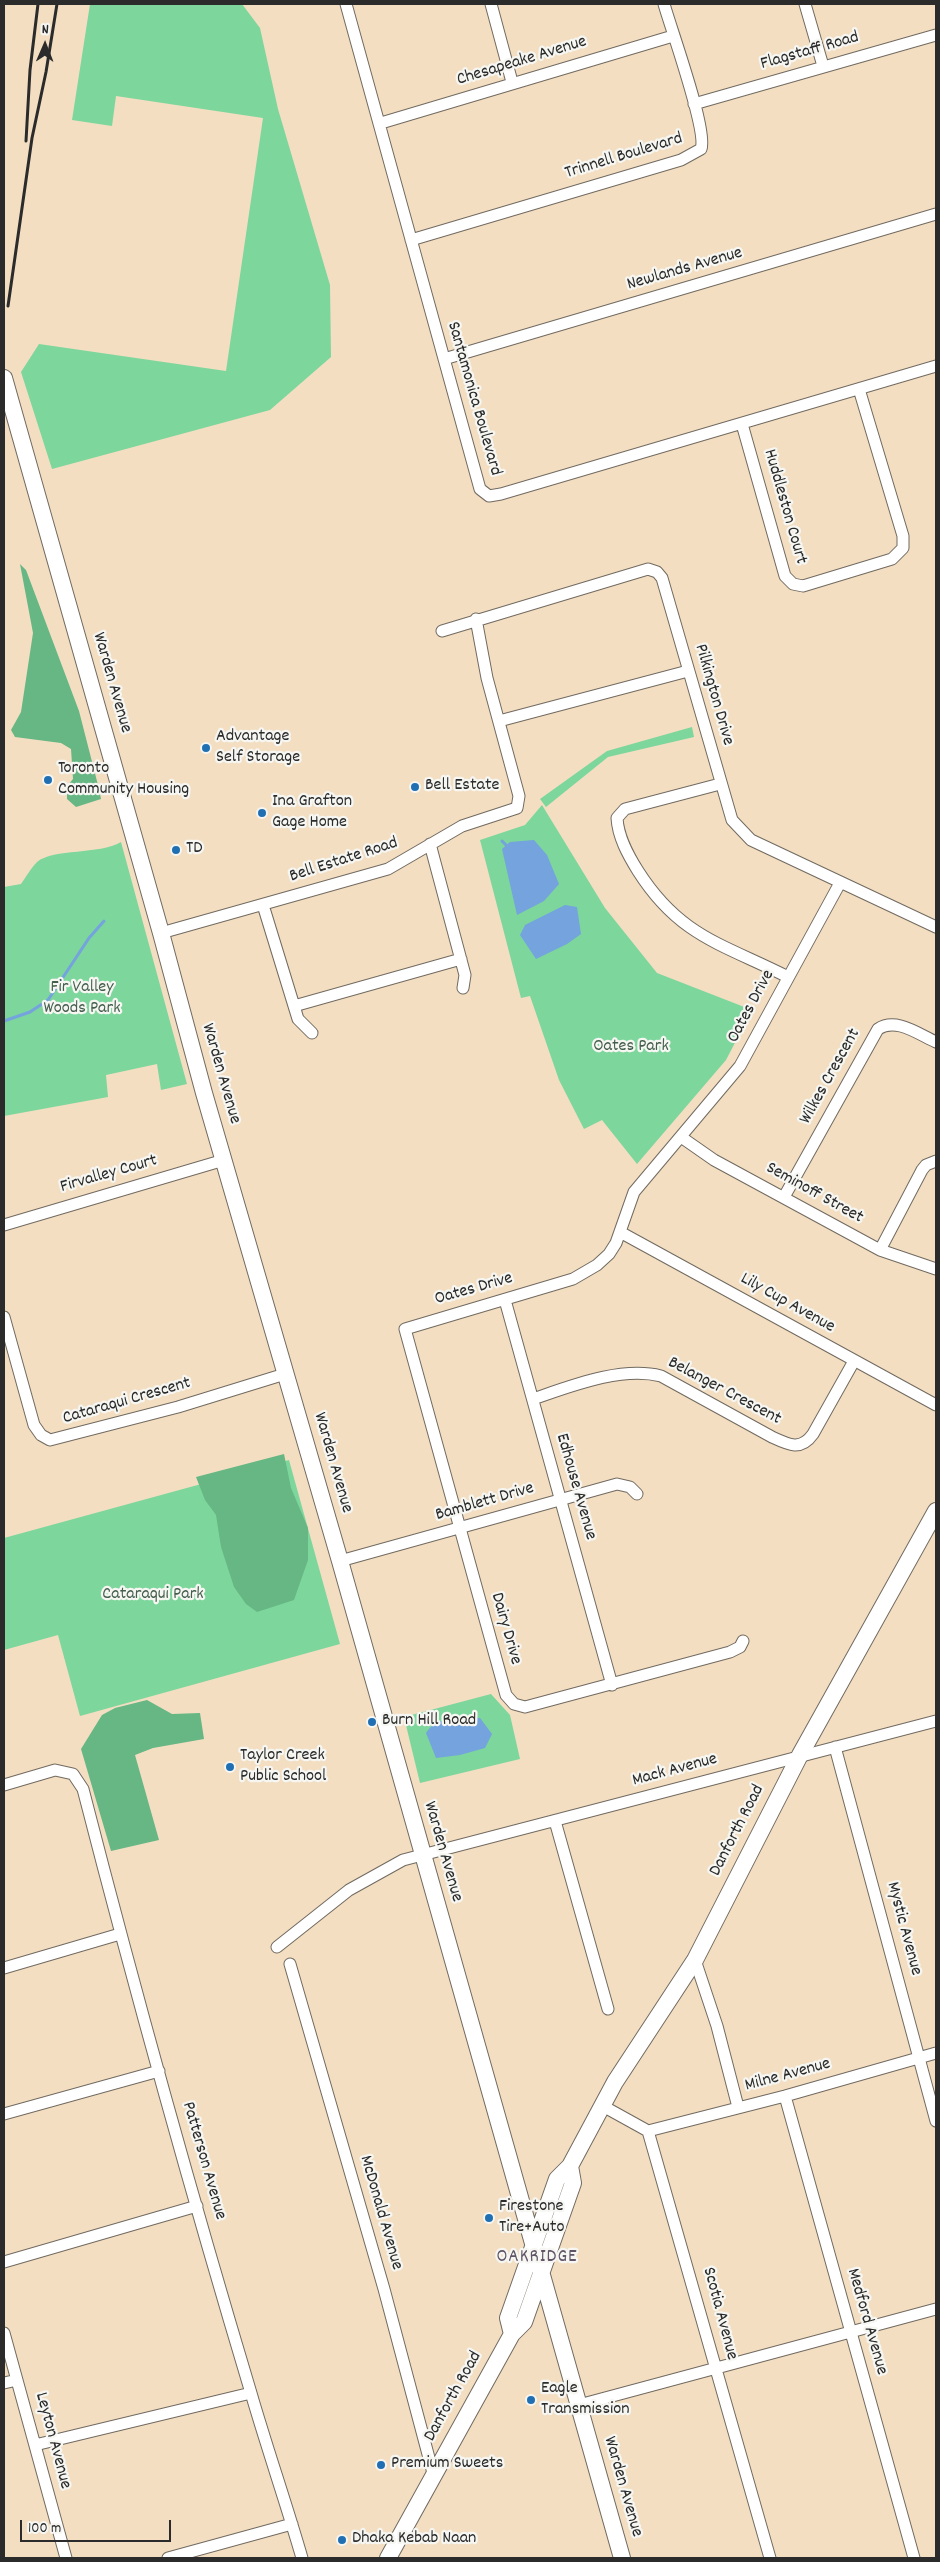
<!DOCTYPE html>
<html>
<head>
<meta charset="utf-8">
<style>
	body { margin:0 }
	#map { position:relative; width:940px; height:2562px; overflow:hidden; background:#f3dec2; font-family:Dekko,sans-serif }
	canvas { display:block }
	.frame { position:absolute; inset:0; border:5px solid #2b2b2b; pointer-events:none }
	.north { position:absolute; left:20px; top:20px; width:50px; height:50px; -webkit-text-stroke:4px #f6f6f2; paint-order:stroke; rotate:1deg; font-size:14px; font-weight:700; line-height:20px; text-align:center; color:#2b2b2b }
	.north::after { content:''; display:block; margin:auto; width:18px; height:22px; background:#2b2b2b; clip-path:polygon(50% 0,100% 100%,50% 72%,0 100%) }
	.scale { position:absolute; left:20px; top:2520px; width:151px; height:22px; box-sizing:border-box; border:2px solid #2b2b2b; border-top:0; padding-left:6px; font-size:15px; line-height:18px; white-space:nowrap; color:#2b2b2b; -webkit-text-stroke:4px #f6f6f2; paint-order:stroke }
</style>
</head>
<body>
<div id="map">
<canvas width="940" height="2562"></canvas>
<div class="frame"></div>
<div class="north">N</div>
<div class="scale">100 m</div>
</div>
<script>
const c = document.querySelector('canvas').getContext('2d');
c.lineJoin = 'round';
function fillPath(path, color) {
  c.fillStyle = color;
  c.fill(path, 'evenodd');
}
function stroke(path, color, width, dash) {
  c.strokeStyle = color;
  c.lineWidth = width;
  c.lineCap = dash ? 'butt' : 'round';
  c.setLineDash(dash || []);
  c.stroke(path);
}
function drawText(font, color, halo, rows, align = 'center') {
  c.font = font + ' Dekko,sans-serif';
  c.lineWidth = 4.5;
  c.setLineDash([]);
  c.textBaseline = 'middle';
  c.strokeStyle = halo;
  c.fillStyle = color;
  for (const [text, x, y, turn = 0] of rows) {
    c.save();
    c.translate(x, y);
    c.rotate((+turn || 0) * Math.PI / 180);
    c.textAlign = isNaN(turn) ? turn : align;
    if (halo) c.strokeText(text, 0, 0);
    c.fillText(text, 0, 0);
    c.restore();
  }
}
fillPath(new Path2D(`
	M90 4H242L260 28 278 109 330 285 331 357 270 410 52 469 21 372 39 344 226 371 263 118 116 96 112 126 72 120Z
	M692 727 694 737 608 757 546 807 540 799 607 751Z
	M542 805 605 908 657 973 752 1010 726 1060 637 1164 602 1120 584 1129 559 1080 530 996 521 998 480 840 525 825Z
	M121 842 187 1084 161 1090 157 1064 106 1075 108 1097 4 1116V887L21 884C26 877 31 868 37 862 54 848 99 855 121 842Z
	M289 1460 340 1644 80 1716 58 1635 4 1650V1538Z
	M491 1694 510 1715 520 1759 420 1783 404 1717Z`), '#7dd69c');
fillPath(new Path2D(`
	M20 564 26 570 79 711 99 789 101 799 76 807 67 799V786L73 779 71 749 61 743 15 737 11 730 21 712 33 633Z
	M284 1454 291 1488 308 1528V1560L294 1600 257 1612 246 1604 234 1587 221 1547 216 1515 205 1500 196 1477Z
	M147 1700 172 1714 200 1713 204 1739 153 1748 135 1755 159 1840 111 1851 81 1749 102 1715 115 1708Z`), '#66b784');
fillPath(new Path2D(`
	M534 840 547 855 559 884 544 901 517 915 502 849 510 842Z
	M565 905 577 907 581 934 567 944 536 959 520 935 525 925Z
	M480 1718 492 1734 485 1748 460 1755 436 1758 426 1733C437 1715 462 1719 480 1718Z`), '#74a3dd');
stroke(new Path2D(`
	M502 841 507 846
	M4 1021 30 1012 48 1000 89 938 104 921`), '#74a3dd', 3);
const minor = new Path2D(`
	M346 4 480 489 489 496 501 494 936 366
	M491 4 512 82
	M805 4 823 66
	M694 104 936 35
	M381 123 673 36
	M411 240 681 160 701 149C708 131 671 29 664 4
	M444 359 936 214
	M742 424 785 576 793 584 803 586 892 559 903 548V536L859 389
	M442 631 648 569 657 572 662 578 732 820 751 840 936 927
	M499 721 688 671
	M720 784 625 809 617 818C618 837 628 855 638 871 680 937 723 944 788 977
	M430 844 465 975 463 988
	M263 905 298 1019 312 1033
	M161 933 388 869 462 826 517 808 519 796 487 678 476 619
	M294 1006 461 959
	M681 1137 714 1160 880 1250 936 1269
	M784 1197 878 1029C896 1017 918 1034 936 1042
	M4 1225 224 1160
	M620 1232 936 1405
	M880 1250 922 1170 926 1165 936 1161
	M505 1300 612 1685
	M4 1317 34 1425 41 1435 50 1440 178 1407 285 1374
	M533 1399C571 1386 621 1366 661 1376L772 1437C789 1445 801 1451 813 1434L854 1361
	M340 1561 617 1484 630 1487 637 1494
	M743 1641 740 1647 730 1652 525 1707 514 1704 506 1695 405 1329 573 1279 597 1265 609 1254 616 1243 634 1192 740 1066 840 883
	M835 1747 936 2121
	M4 1785 55 1770 73 1774 83 1789C135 1991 191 2193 251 2393 267 2448 286 2503 302 2558
	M555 1821 608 2009
	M277 1947 349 1890 403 1860 936 1721
	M695 1960 717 2026 738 2107
	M290 1964 384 2289 433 2473
	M4 1968 120 1934
	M785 2096 914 2558
	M601 2105 648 2131 770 2558
	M4 2114 159 2071
	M648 2131 785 2096 936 2053
	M4 2262 197 2206
	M4 2333 66 2558
	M4 2383 17 2380
	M579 2405 936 2309
	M35 2445 251 2393
	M168 2558 292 2524`);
const secondary = new Path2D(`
	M4 378 161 933 204 1093 340 1561 622 2558
	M512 2334 508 2318 557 2179 570 2166 615 2082 695 1960 800 1755 936 1511
	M388 2558 512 2334 524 2322 573 2183 570 2166`);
stroke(minor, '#716a60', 13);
stroke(secondary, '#716a60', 18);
stroke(minor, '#fff', 11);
stroke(secondary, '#fff', 16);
stroke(new Path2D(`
	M26 141 30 70 38 4
	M8 306 32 138 46 72 57 4`), '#2b2b2b', 3);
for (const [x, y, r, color] of [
	[206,748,5,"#1f6fb2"],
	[48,780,5,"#1f6fb2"],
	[415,787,5,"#1f6fb2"],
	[262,813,5,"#1f6fb2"],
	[176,850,5,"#1f6fb2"],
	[372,1722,5,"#1f6fb2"],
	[230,1767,5,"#1f6fb2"],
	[489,2218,5,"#1f6fb2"],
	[531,2400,5,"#1f6fb2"],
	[381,2465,5,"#1f6fb2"],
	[342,2540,5,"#1f6fb2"]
]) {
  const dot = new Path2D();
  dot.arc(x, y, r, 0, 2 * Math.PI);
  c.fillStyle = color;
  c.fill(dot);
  stroke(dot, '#f6f6f2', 2);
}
drawText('18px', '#2b2b2b', '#f6f6f2', [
	["Flagstaff Road",810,52,-16],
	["Chesapeake Avenue",522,62,-17],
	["Trinnell Boulevard",624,157,-17],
	["Newlands Avenue",685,270,-16],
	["Santamonica Boulevard",473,399,74],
	["Huddleston Court",784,507,74],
	["Warden Avenue",111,683,74],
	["Pilkington Drive",713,695,74],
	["Bell Estate Road",344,861,-18],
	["Oates Drive",752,1007,-62],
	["Warden Avenue",220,1074,74],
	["Wilkes Crescent",831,1077,-61],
	["Firvalley Court",109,1175,-16],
	["Seminoff Street",814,1194,29],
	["Oates Drive",474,1290,-16],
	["Lily Cup Avenue",787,1304,29],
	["Belanger Crescent",724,1392,28],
	["Cataraqui Crescent",127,1402,-16],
	["Warden Avenue",332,1463,74],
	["Edhouse Avenue",575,1487,74],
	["Bamblett Drive",485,1503,-16],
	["Dairy Drive",505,1629,74],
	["Mack Avenue",675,1771,-15],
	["Danforth Road",738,1831,-63],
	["Warden Avenue",442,1852,74],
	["Mystic Avenue",903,1929,75],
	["Milne Avenue",788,2076,-15],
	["Patterson Avenue",203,2161,74],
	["McDonald Avenue",380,2213,74],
	["Scotia Avenue",719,2314,75],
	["Medford Avenue",866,2322,74],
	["Danforth Road",454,2397,-61],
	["Leyton Avenue",52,2441,75],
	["Warden Avenue",622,2487,74]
]);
drawText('18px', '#2b2b2b', '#f6f6f2', [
	["Advantage",216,738],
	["Self Storage",216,759],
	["Toronto",58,770],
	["Community Housing",58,791],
	["Bell Estate",425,787],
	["Ina Grafton",272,803],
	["Gage Home",272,824],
	["TD",186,850],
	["Burn Hill Road",382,1722],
	["Taylor Creek",240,1757],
	["Public School",240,1778],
	["Firestone",499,2208],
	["Tire+Auto",499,2229],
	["Eagle",541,2390],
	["Transmission",541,2411],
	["Premium Sweets",391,2465],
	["Dhaka Kebab Naan",352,2540]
], 'left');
drawText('18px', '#445e4d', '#f6f6f2', [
	["Fir Valley",82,989],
	["Woods Park",82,1010],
	["Oates Park",631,1048],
	["Cataraqui Park",153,1596]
]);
c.letterSpacing = '1px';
drawText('19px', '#605466', '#f6f6f2', [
	["OAKRIDGE",537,2258]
]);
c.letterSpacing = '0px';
</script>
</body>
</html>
